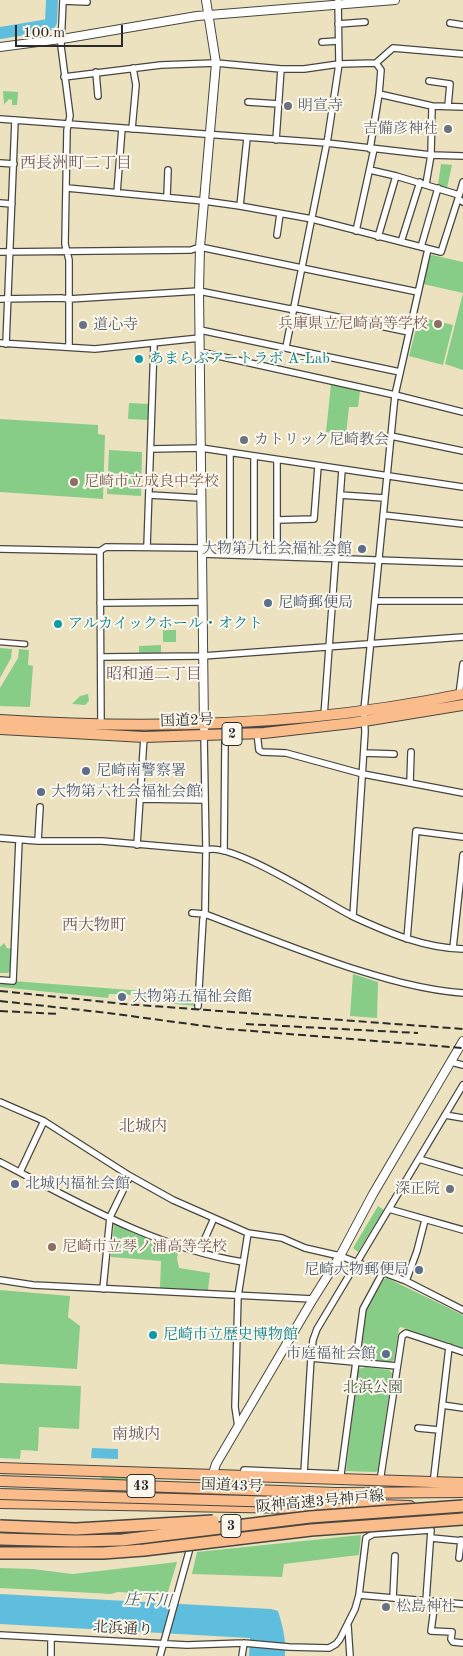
<!DOCTYPE html>
<html>
<head>
<meta charset="utf-8">
<style>
	body { margin:0 }
	#map { position:relative; width:463px; height:1656px; overflow:hidden; background:#ece2c0; font-family:"Old Standard TT",serif }
	canvas { display:block }
	.scale { position:absolute; left:15px; top:25px; width:108px; height:22px; box-sizing:border-box; border:2px solid #2b2b2b; border-top:0; padding-left:6px; font-size:15px; line-height:18px; white-space:nowrap; color:#2b2b2b; -webkit-text-stroke:4px #fbf7ec; paint-order:stroke }
</style>
</head>
<body>
<div id="map">
<canvas width="463" height="1656"></canvas>
<div class="scale">100 m</div>
</div>
<script>
const c = document.querySelector('canvas').getContext('2d');
c.lineJoin = 'round';
function fillPath(path, color) {
  c.fillStyle = color;
  c.fill(path, 'evenodd');
}
function stroke(path, color, width, dash) {
  c.strokeStyle = color;
  c.lineWidth = width;
  c.lineCap = dash ? 'butt' : 'round';
  c.setLineDash(dash || []);
  c.stroke(path);
}
function drawText(font, color, halo, rows, align = 'center') {
  c.font = font + ' "Old Standard TT","Noto Serif JP",serif';
  c.lineWidth = 4;
  c.setLineDash([]);
  c.textBaseline = 'middle';
  c.strokeStyle = halo;
  c.fillStyle = color;
  for (const [text, x, y, turn = 0] of rows) {
    c.save();
    c.translate(x, y);
    c.rotate((+turn || 0) * Math.PI / 180);
    c.textAlign = isNaN(turn) ? turn : align;
    if (halo) c.strokeText(text, 0, 0);
    c.fillText(text, 0, 0);
    c.restore();
  }
}
fillPath(new Path2D(`
	M3 91 18 92 17 105H12V100L9 99 4 105Z
	M441 164 452 165 447 188 438 185Z
	M432 255 463 262V370L445 364 463 293 423 284 430 256Z
	M419 317 453 325 443 365 409 356Z
	M331 384 360 391 358 407H349L346 435 326 432Z
	M129 403 149 404V420L128 419Z
	M0 419 98 425V434L105 435 103 499 0 492Z
	M109 450 142 452 141 496 107 494Z
	M163 630H176V642H163Z
	M161 645V653H139V646Z
	M0 648 12 649 11 658 0 678Z
	M19 649 29 650 28 665 33 666 30 707 0 706V688L18 658Z
	M88 694 89 701 85 705 72 704 80 696Z
	M4 943 7 948 12 949V970L8 973H0V947Z
	M353 974 378 982 377 1018 350 1016Z
	M0 980 196 995V1006L135 1000V995L109 994 108 998 0 987Z
	M378 1206 384 1210 358 1252 353 1248Z
	M116 1222 157 1242 179 1249 177 1258 179 1268 210 1273 208 1290 160 1288 161 1261 111 1257 114 1223Z
	M387 1278 463 1315V1348L401 1327 399 1328 394 1360 391 1362 364 1359 361 1356 366 1310 384 1279Z
	M0 1290 70 1296 68 1317 80 1326 77 1369 0 1364Z
	M366 1367 389 1370 392 1373 378 1471 375 1472 346 1471 358 1369Z
	M0 1383 81 1386 79 1429 39 1427 38 1451 21 1450 20 1459 0 1458Z
	M101 1477 150 1478 149 1496 101 1495Z
	M361 1535 359 1555 284 1564 282 1577 192 1574 197 1552Z
	M177 1562 167 1595 118 1592 111 1594 0 1588V1568L32 1569 73 1574Z`), '#87cd88');
fillPath(new Path2D(`
	M92 1448 118 1449V1459L91 1458Z
	M0 1594 271 1609 278 1611C283 1627 286 1639 285 1656H249L250 1638 0 1624Z`), '#5fbedd');
stroke(new Path2D(`
	M0 33 49 25 51 22 52 0`), '#5fbedd', 12);
const pedestrian = new Path2D(`
	M0 642 25 644`);
const minor = new Path2D(`
	M63 0 61 46 70 116 67 130 65 244 69 260V347
	M63 1 87 2
	M450 23 463 25
	M338 24 365 22
	M322 42 338 41
	M96 72 98 96
	M64 77 161 65 216 63 281 69H304L339 64 376 63 393 48 463 54
	M429 81 450 84 448 106
	M379 94 432 106 463 107
	M248 102 279 104
	M0 119 327 143 431 155 463 156
	M132 129 136 85 133 68
	M276 140 281 69
	M370 149 379 94 381 70 376 63
	M0 163 14 164
	M370 170 396 176 378 237
	M396 176 459 195
	M463 182 458 199 463 202
	M426 184 431 155 432 106
	M67 188 204 201 240 206 312 219 441 252 458 199
	M117 193 122 128
	M167 197 168 170
	M0 203 12 204
	M240 206 247 138
	M356 231 374 149
	M277 235 280 214
	M401 242 420 182
	M421 247 438 188
	M0 252 191 250 200 247 418 292
	M0 299 61 298 69 299 199 291 290 309 294 308 409 332
	M200 330 400 372
	M0 343 95 349 200 338
	M6 344 15 120
	M286 347 328 137 339 64 338 0
	M200 352 395 395 463 412
	M391 436 463 451
	M151 449 201 448 463 487
	M230 453V555
	M254 456V556
	M277 460V556
	M150 495 201 498
	M340 495 384 498
	M383 515 463 524
	M277 520 314 519 318 466
	M147 547 154 344
	M0 549 100 551 106 547 202 548
	M100 551 101 726
	M202 554 463 563
	M375 601H463
	M100 603 202 602
	M101 657 203 656 463 637
	M459 695 463 664
	M324 716 342 470
	M257 733 259 750 262 752 286 753 363 774 463 793
	M204 735 206 850 205 914C252 932 300 951 348 967 386 979 423 990 463 993
	M364 753 394 754
	M410 783 411 752
	M140 799 205 800
	M0 838 38 841H102L206 850C232 841 326 903 354 917 389 933 424 948 463 949
	M38 841 40 807
	M137 845 144 737
	M224 851 225 742
	M192 913 205 914 203 919 198 1006
	M353 916 365 732 364 710 395 395 428 249
	M407 939 416 831 463 837
	M453 948 463 855
	M0 980 13 981 19 840
	M451 1062 463 1065
	M0 1102 44 1121 130 1176 173 1200 248 1233 282 1238 305 1248 340 1256 406 1281 463 1310
	M445 1115 463 1118
	M419 1159 463 1172
	M0 1162C77 1202 156 1248 243 1262
	M20 1172 44 1121
	M389 1209 463 1230
	M199 1252 214 1218
	M0 1280 33 1285 313 1299
	M406 1281 417 1251 425 1220
	M103 1289 110 1217 130 1176
	M311 1358 397 1366
	M442 1405 463 1408
	M238 1427 235 1407 238 1296 248 1233
	M418 1428 439 1430
	M304 1473 311 1358 313 1340 317 1329 463 1085
	M341 1474 363 1309 383 1272
	M243 1475 244 1470 338 1474
	M381 1475 402 1336 406 1333 463 1352
	M434 1476 449 1347
	M431 1538 463 1541
	M459 1558 461 1540
	M359 1595 463 1604
	M393 1598 395 1556
	M435 1601 431 1631 452 1632 451 1639 453 1642 463 1643
	M348 1626 350 1656
	M0 1635 187 1645 244 1643 289 1647 329 1648 336 1644 340 1639 355 1609 359 1595 366 1538 373 1534 431 1530 426 1601
	M51 1656V1638
	M160 1656 195 1530
	M242 1656 244 1643`);
const tertiary = new Path2D(`
	M0 47 68 38 197 16 395 0
	M204 728 199 291 200 247 216 63 206 0
	M203 1505 216 1464 313 1299 340 1256 373 1194 463 1041`);
const trunk = new Path2D(`
	M0 720C155 730 311 726 463 694
	M0 729 144 737 264 733 352 723 463 705
	M0 1468 463 1483
	M281 1491 336 1493 463 1492
	M0 1503 356 1509
	M349 1504 410 1506`);
stroke(pedestrian, '#484641', 7);
stroke(minor, '#484641', 8);
stroke(tertiary, '#484641', 10);
stroke(trunk, '#484641', 12);
stroke(pedestrian, '#fff', 4.5);
stroke(minor, '#fff', 5.5);
stroke(tertiary, '#fff', 8);
stroke(trunk, '#f9bc8a', 10);
stroke(new Path2D(`
	M0 991 125 1004 463 1029
	M0 1001 108 1013 227 1029 463 1048
	M0 1011 59 1014
	M246 1024 418 1033`), '#2b2b2b', 2, [8, 4]);
const trunkBridge = new Path2D(`
	M0 1481 281 1491
	M0 1494 281 1502`);
const motorwayBridge = new Path2D(`
	M0 1526 76 1529 213 1521
	M0 1539 75 1541 122 1540 310 1517 463 1506
	M0 1553H103L144 1550 311 1530 463 1519`);
stroke(trunkBridge, '#484641', 12, []);
stroke(motorwayBridge, '#484641', 14, []);
stroke(trunkBridge, '#f9bc8a', 10);
stroke(motorwayBridge, '#f9bc8a', 11);
for (const [x, y, r, color] of [
	[288,106,5,"#6b7280"],
	[448,129,5,"#6b7280"],
	[438,324,5,"#8d6e63"],
	[83,325,5,"#6b7280"],
	[139,359,5,"#0f9aa8"],
	[244,440,5,"#6b7280"],
	[74,482,5,"#8d6e63"],
	[362,549,5,"#5c6f8a"],
	[268,603,5,"#5c6f8a"],
	[58,624,5,"#0f9aa8"],
	[86,771,5,"#5c6f8a"],
	[41,792,5,"#5c6f8a"],
	[122,997,5,"#5c6f8a"],
	[15,1184,5,"#5c6f8a"],
	[450,1189,5,"#6b7280"],
	[52,1247,5,"#8d6e63"],
	[419,1270,5,"#5c6f8a"],
	[153,1335,5,"#0f9aa8"],
	[386,1354,5,"#5c6f8a"],
	[386,1607,5,"#6b7280"]
]) {
  const dot = new Path2D();
  dot.arc(x, y, r, 0, 2 * Math.PI);
  c.fillStyle = color;
  c.fill(dot);
  stroke(dot, '#fbf7ec', 2);
}
for (const [x, y, w] of [
	[232,734,20],
	[141,1486,28],
	[231,1526,20]
]) {
  const box = new Path2D();
  box.roundRect(x - w / 2, y - 11.5, w, 23, 4);
  c.fillStyle = '#fbf7ec';
  c.fill(box);
  stroke(box, '#2b2b2b', 1);
}
drawText('bold 14px', '#2b2b2b', null, [
	["2",232,734],
	["43",141,1486],
	["3",231,1526]
]);
drawText('15px', '#5b616d', '#fbf7ec', [
	["明宣寺",298,106],
	["吉備彦神社",438,129,"right"],
	["道心寺",93,325],
	["カトリック尼崎教会",254,440],
	["深正院",440,1189,"right"],
	["松島神社",396,1607]
], 'left');
drawText('15px', '#785e54', '#fbf7ec', [
	["兵庫県立尼崎高等学校",428,324,"right"],
	["尼崎市立成良中学校",84,482],
	["尼崎市立琴ノ浦高等学校",62,1247]
], 'left');
drawText('15px', '#0d838f', '#fbf7ec', [
	["あまらぶアートラボ A-Lab",149,359],
	["アルカイックホール・オクト",68,624],
	["尼崎市立歴史博物館",163,1335]
], 'left');
drawText('15px', '#4e5e75', '#fbf7ec', [
	["大物第九社会福祉会館",352,549,"right"],
	["尼崎郵便局",278,603],
	["尼崎南警察署",96,771],
	["大物第六社会福祉会館",51,792],
	["大物第五福祉会館",132,997],
	["北城内福祉会館",25,1184],
	["尼崎大物郵便局",409,1270,"right"],
	["市庭福祉会館",376,1354,"right"]
], 'left');
drawText('15px', '#2b2b2b', '#fbf7ec', [
	["国道2号",187,721,-2],
	["国道43号",232,1486,2],
	["阪神高速3号神戸線",320,1502,-5],
	["北浜通り",123,1629,3]
]);
drawText('15px', '#475c47', '#fbf7ec', [
	["北浜公園",373,1388]
]);
drawText('16px', '#6c5a5f', '#fbf7ec', [
	["西長洲町二丁目",76,164],
	["昭和通二丁目",154,675],
	["西大物町",94,926],
	["北城内",143,1127],
	["南城内",136,1435]
]);
drawText('italic 16px', '#3d5e69', '#fbf7ec', [
	["庄下川",148,1601,3]
]);
</script>
</body>
</html>
